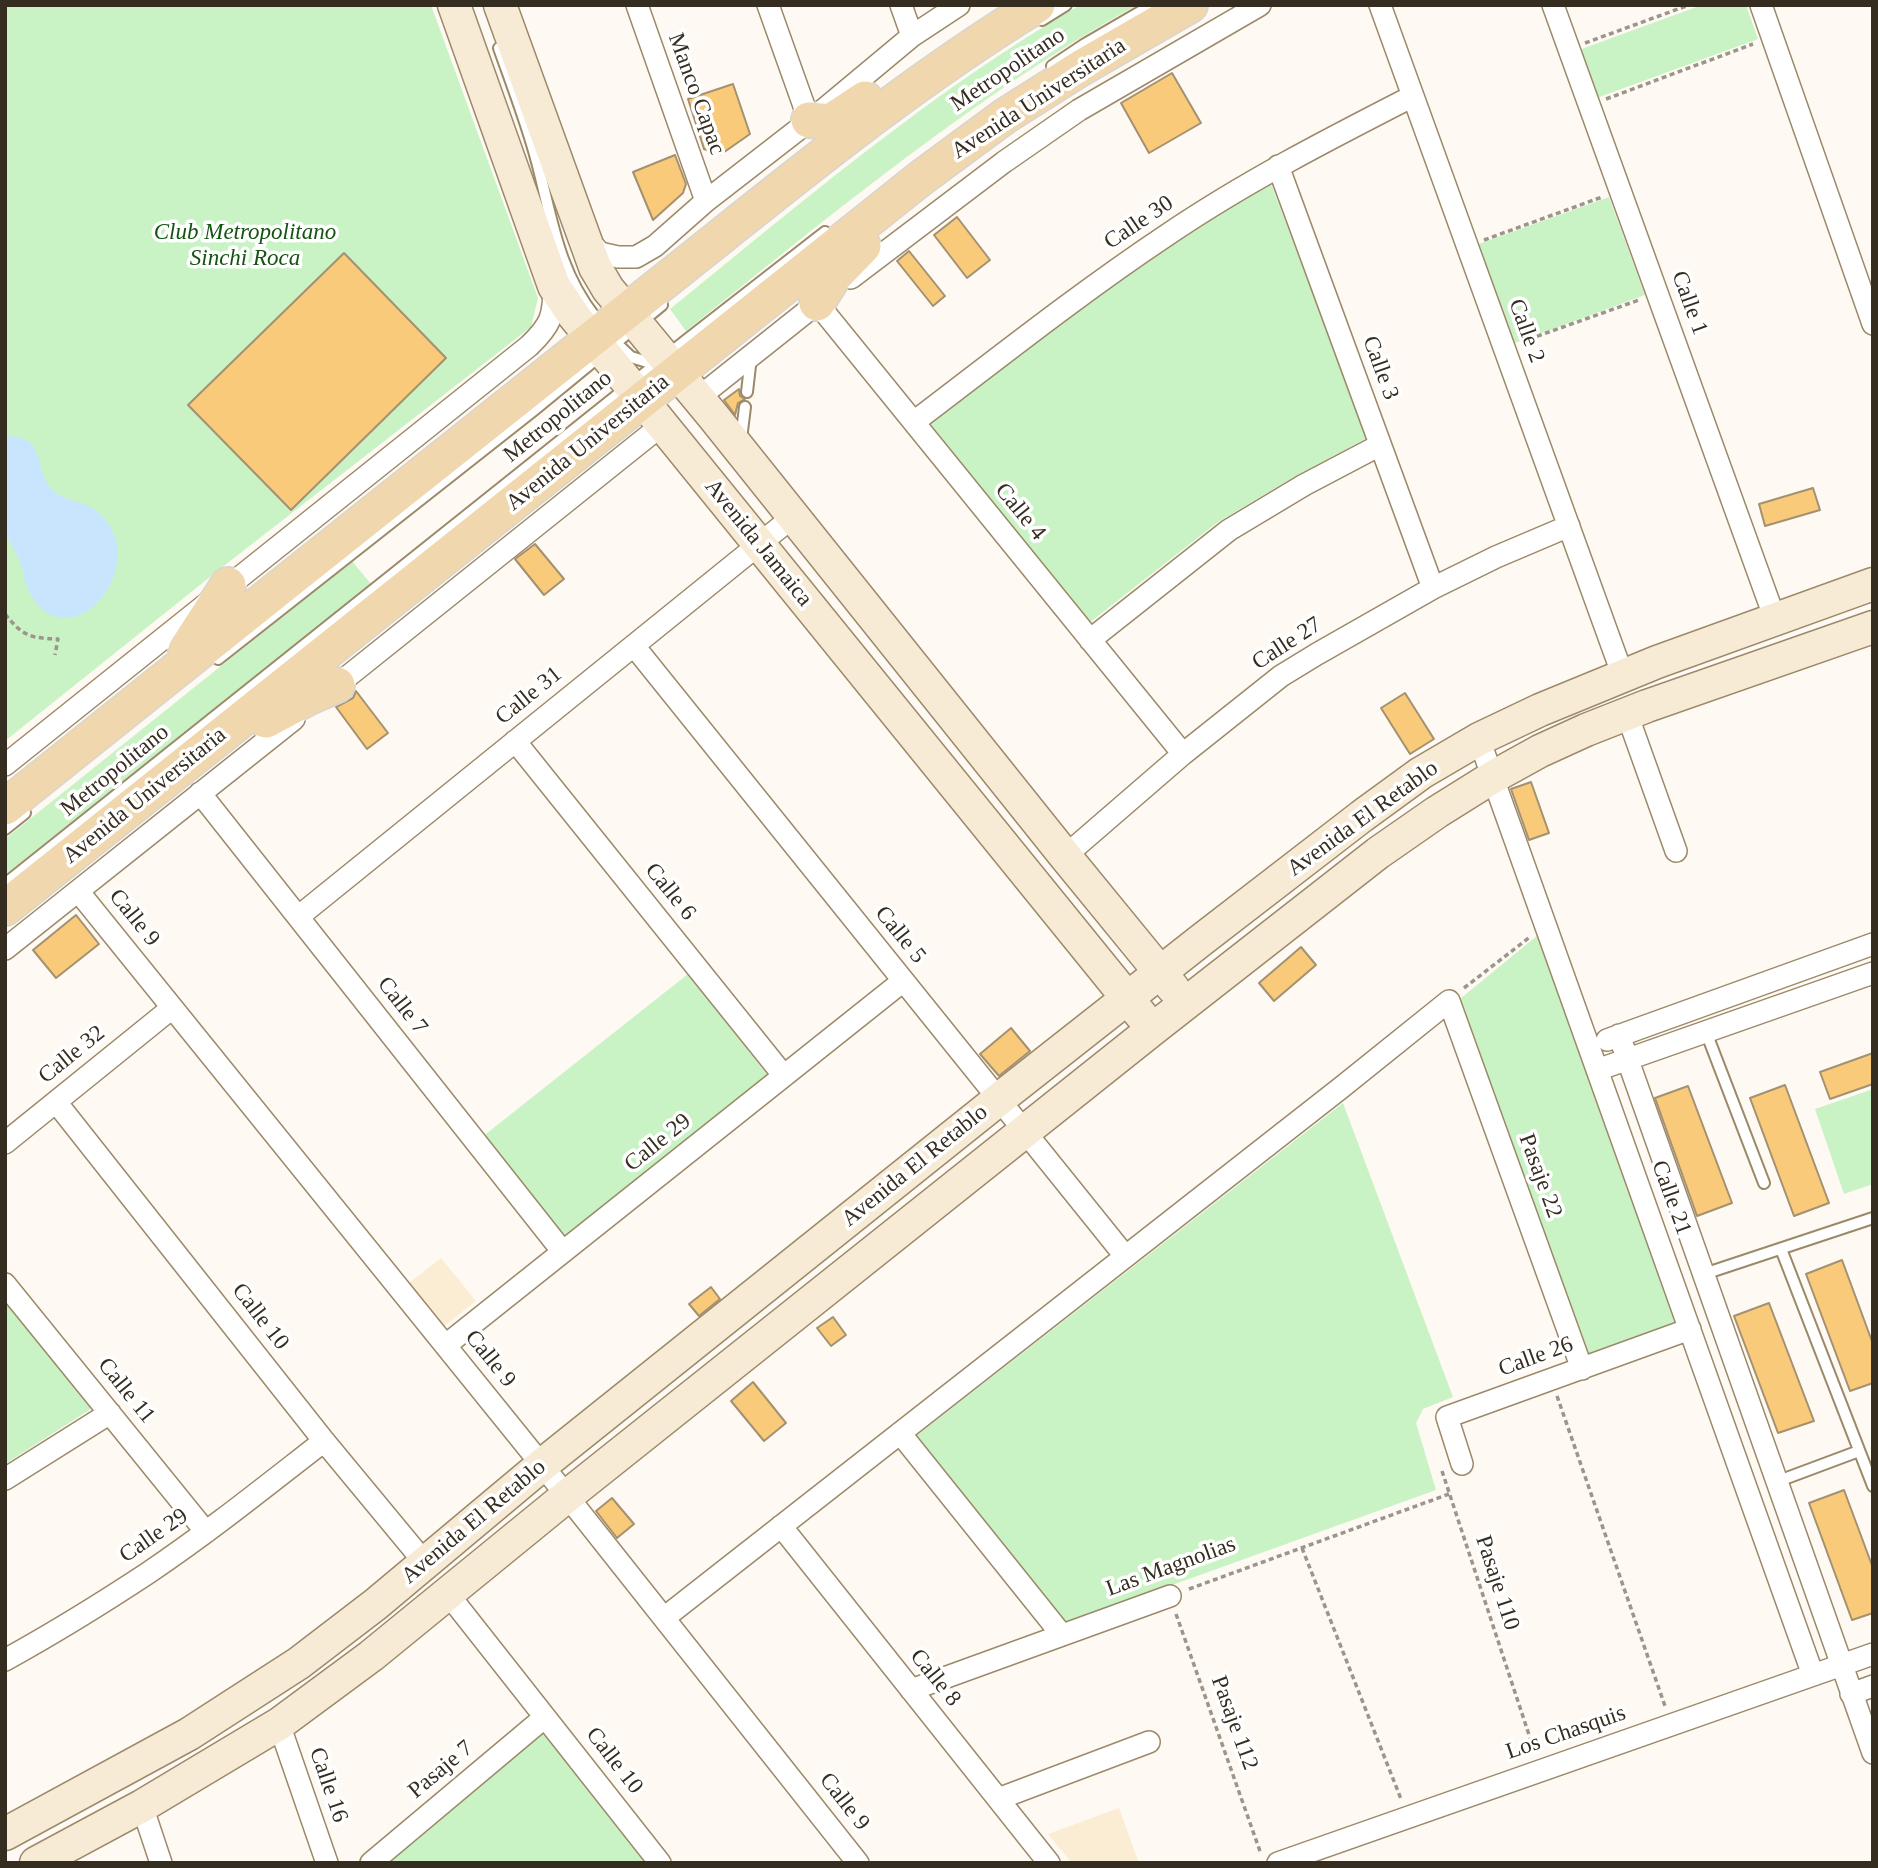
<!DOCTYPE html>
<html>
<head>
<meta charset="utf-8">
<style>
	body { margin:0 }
	#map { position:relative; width:1878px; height:1868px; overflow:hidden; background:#fefaf3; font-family:"Times New Roman",serif }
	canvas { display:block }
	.frame { position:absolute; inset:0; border:7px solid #352d20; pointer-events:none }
</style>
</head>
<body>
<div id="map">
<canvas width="1878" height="1868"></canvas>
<div class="frame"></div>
</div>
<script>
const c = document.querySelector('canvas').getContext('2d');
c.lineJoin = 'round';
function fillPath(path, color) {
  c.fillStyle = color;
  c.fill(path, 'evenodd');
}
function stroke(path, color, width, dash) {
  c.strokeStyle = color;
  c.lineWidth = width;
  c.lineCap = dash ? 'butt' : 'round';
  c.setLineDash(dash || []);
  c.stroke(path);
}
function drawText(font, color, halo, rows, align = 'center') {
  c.font = font + ' "Times New Roman",serif';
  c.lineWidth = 7;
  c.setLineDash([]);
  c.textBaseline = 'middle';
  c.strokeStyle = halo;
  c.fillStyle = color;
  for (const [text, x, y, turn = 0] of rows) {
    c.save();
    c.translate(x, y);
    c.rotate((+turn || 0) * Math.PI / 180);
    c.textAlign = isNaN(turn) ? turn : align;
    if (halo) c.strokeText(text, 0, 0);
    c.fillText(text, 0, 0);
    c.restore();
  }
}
fillPath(new Path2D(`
	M441 1258 476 1301 443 1327 409 1283Z
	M1119 1808 1139 1863H1072L1048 1834Z`), '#fbecd4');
fillPath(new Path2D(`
	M5 5H431L538 298 531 327 225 565 5 741Z
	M1080 5H1137C976 94 830 216 686 331L670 309C802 202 933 90 1080 5Z
	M1702 5H1746L1758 39 1594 99 1576 51Z
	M1270 181 1367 438 1292 478 1218 522 1089 623 928 421 1093 298 1179 237Z
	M1609 197 1645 295 1512 344 1476 245Z
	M352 561 371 584 5 875V839Z
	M1538 935 1678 1328 1585 1362 1455 1003Z
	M688 974 769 1077 563 1239 482 1137Z
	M1873 1089V1184L1844 1194 1815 1109Z
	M1343 1103 1453 1397 1423 1409 1416 1423 1436 1490 1064 1624 915 1437Z
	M5 1300 91 1409 5 1464Z
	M539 1723 649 1863H371Z`), '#c9f3c5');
fillPath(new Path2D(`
	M5 436C49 435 32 471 54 491 70 505 90 498 108 523 144 575 71 657 32 597 25 586 24 573 20 562 16 551 6 537 5 528 2 500 5 465 5 436Z`), '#c9e5fe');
const building = new Path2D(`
	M1172 73 1201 123 1149 153 1121 103Z
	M733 84 750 134 720 155 704 149 688 99Z
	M675 155 686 184 683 193 653 220 633 172Z
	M957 217 990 260 967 278 934 235Z
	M909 251 945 296 933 306 897 261Z
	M344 253 446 358 291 510 188 405Z
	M739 389 740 396 745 399 738 403 735 415 724 400Z
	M1813 488 1820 510 1765 526 1759 504Z
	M535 544 564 579 544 595 515 559Z
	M356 691 388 733 367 749 336 707 353 698Z
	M1405 693 1434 739 1410 754 1381 708Z
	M1531 782 1549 833 1529 840 1511 789Z
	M76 915 99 944 56 978 33 950Z
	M1301 947 1316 965 1274 1001 1259 983Z
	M1011 1028 1030 1051 999 1076 980 1054Z
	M1873 1053V1084L1830 1099 1820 1072Z
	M1785 1085 1829 1203 1794 1216 1750 1098Z
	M1688 1086 1732 1203 1697 1216 1655 1098Z
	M1842 1260 1873 1344V1383L1850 1391 1806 1274Z
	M711 1287 720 1299 699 1316 689 1304Z
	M1769 1303 1814 1421 1778 1433 1734 1316Z
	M833 1317 846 1335 831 1346 817 1328Z
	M753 1382 786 1423 764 1441 731 1401Z
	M1844 1490 1873 1568V1613L1852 1620 1809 1503Z
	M612 1498 634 1524 617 1538 596 1511Z`);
fillPath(building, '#f9ca79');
stroke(building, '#a49171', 2);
const lane = new Path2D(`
	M1042 20 1066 5
	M499 48C511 82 524 116 534 151 551 210 555 267 595 317
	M1052 66 1085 44 1152 5
	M611 338 631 357 657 365
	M747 392 751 357
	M741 439 745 407
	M218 659 534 410 662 305
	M5 829 25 813
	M5 884 684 342 825 232
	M1706 1032 1764 1183
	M1781 1249 1873 1486
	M1704 1274 1873 1218
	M1776 1482 1859 1451`);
const street = new Path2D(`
	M637 5 706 201
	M768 5 809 120
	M901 5 912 36
	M1380 5 1623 676
	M1553 5 1775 619
	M1761 5 1873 324
	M1278 166 1433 588
	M586 238 600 253 618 257H636L655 246 706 201 822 111 912 36 959 5
	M851 278 1004 162 1079 110 1260 5
	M817 303 1183 754
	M698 398 825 297
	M914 422C997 359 1080 293 1167 235 1245 182 1329 139 1413 96
	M1090 640 1229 530 1304 485 1380 445
	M634 646 1125 1256
	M327 693 662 425
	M1627 714 1676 851
	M1479 739 1813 1675
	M515 741 784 1076
	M5 765 529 346C551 325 554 316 554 286
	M200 793 563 1252
	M1065 856 1183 754 1281 676 1317 654 1433 588 1496 557 1569 526
	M78 891 567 1496 858 1863
	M298 917 794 516
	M5 949 294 719
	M1619 1035 1873 1753
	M1607 1040 1873 944
	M1597 1070 1873 973
	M56 1102 324 1441 425 1563
	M5 1143 172 1008
	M5 1284 206 1532
	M446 1345 903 981
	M900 1433 1062 1635
	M1462 1464 1447 1417 1690 1329
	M5 1479 110 1413
	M781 1526 1049 1863
	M448 1594 660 1863
	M664 1618 1342 1087 1449 1001 1582 1369
	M5 1660C54 1633 101 1604 148 1573 209 1532 266 1486 324 1441
	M911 1690 1170 1596
	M1851 1694 1873 1686
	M279 1724 327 1863
	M998 1799 1149 1742
	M142 1806 161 1863
	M371 1863 545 1717
	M1278 1863 1873 1654`);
const secondary = new Path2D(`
	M454 5 554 286 574 316 1141 1015
	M500 5 595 267 608 289 713 416 1065 856 1173 988
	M5 1834 189 1734 299 1663 376 1604 542 1465 998 1100 1200 941 1362 816 1421 773 1479 739 1540 710 1657 662 1873 584
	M36 1863 142 1806 279 1724 371 1656 567 1496 1153 1029 1378 853 1437 812 1493 777 1540 751 1586 730 1647 706 1873 627`);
const primary = new Path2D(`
	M809 120 830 122 865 99
	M817 303 834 276 863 246
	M186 650 228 585
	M266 720 309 697 337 685
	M5 807C219 636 432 465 647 295 774 195 898 90 1037 5
	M5 908 921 178 1005 116 1081 68 1190 5`);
stroke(lane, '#9c8969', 14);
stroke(street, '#9c8969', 24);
stroke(secondary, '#9c8969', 35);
stroke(primary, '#d7d5d2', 38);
stroke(new Path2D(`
	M1585 43 1689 5
	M1606 99 1753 44
	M1484 240 1602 197
	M1521 342 1639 300
	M5 614C23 636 29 638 58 639L55 655
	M1464 988 1530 937
	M1557 1396 1665 1706
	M1442 1471 1535 1753
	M1302 1548 1401 1799
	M1189 1589 1449 1494
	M1176 1614 1261 1854`), '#9b958b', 3.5, [5, 3.5]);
stroke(lane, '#fff', 10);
stroke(street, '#fff', 21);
stroke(secondary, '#f8ebd6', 32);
stroke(primary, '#f0d7ad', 35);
drawText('23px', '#352d20', '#fff', [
	["Metropolitano",1008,70,-34],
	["Manco Capac",696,94,70],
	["Avenida Universitaria",1039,99,-33],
	["Calle 30",1139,223,-34],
	["Calle 1",1689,303,70],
	["Calle 2",1526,331,70],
	["Calle 3",1380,368,70],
	["Metropolitano",558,417,-39],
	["Avenida Universitaria",588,443,-39],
	["Calle 4",1020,512,51],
	["Avenida Jamaica",758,543,51],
	["Calle 27",1287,644,-33],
	["Calle 31",529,696,-39],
	["Metropolitano",115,771,-39],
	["Avenida Universitaria",145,796,-39],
	["Avenida El Retablo",1363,819,-36],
	["Calle 6",670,892,51],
	["Calle 9",134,918,51],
	["Calle 5",900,935,51],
	["Calle 7",402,1006,52],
	["Calle 32",72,1055,-39],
	["Calle 29",658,1143,-39],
	["Avenida El Retablo",915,1166,-39],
	["Pasaje 22",1540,1176,70],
	["Calle 21",1671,1198,70],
	["Calle 10",260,1317,52],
	["Calle 26",1536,1357,-20],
	["Calle 9",490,1359,51],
	["Calle 11",126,1391,51],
	["Avenida El Retablo",474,1522,-40],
	["Calle 29",154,1536,-35],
	["Las Magnolias",1171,1567,-20],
	["Pasaje 110",1497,1583,72],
	["Calle 8",935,1678,51],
	["Pasaje 112",1234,1723,70],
	["Los Chasquis",1566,1733,-19],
	["Calle 10",614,1761,52],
	["Pasaje 7",441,1770,-40],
	["Calle 16",328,1785,71],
	["Calle 9",844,1802,52]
]);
drawText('italic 23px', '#145312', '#fff', [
	["Club Metropolitano",245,233],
	["Sinchi Roca",245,259]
]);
</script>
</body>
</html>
